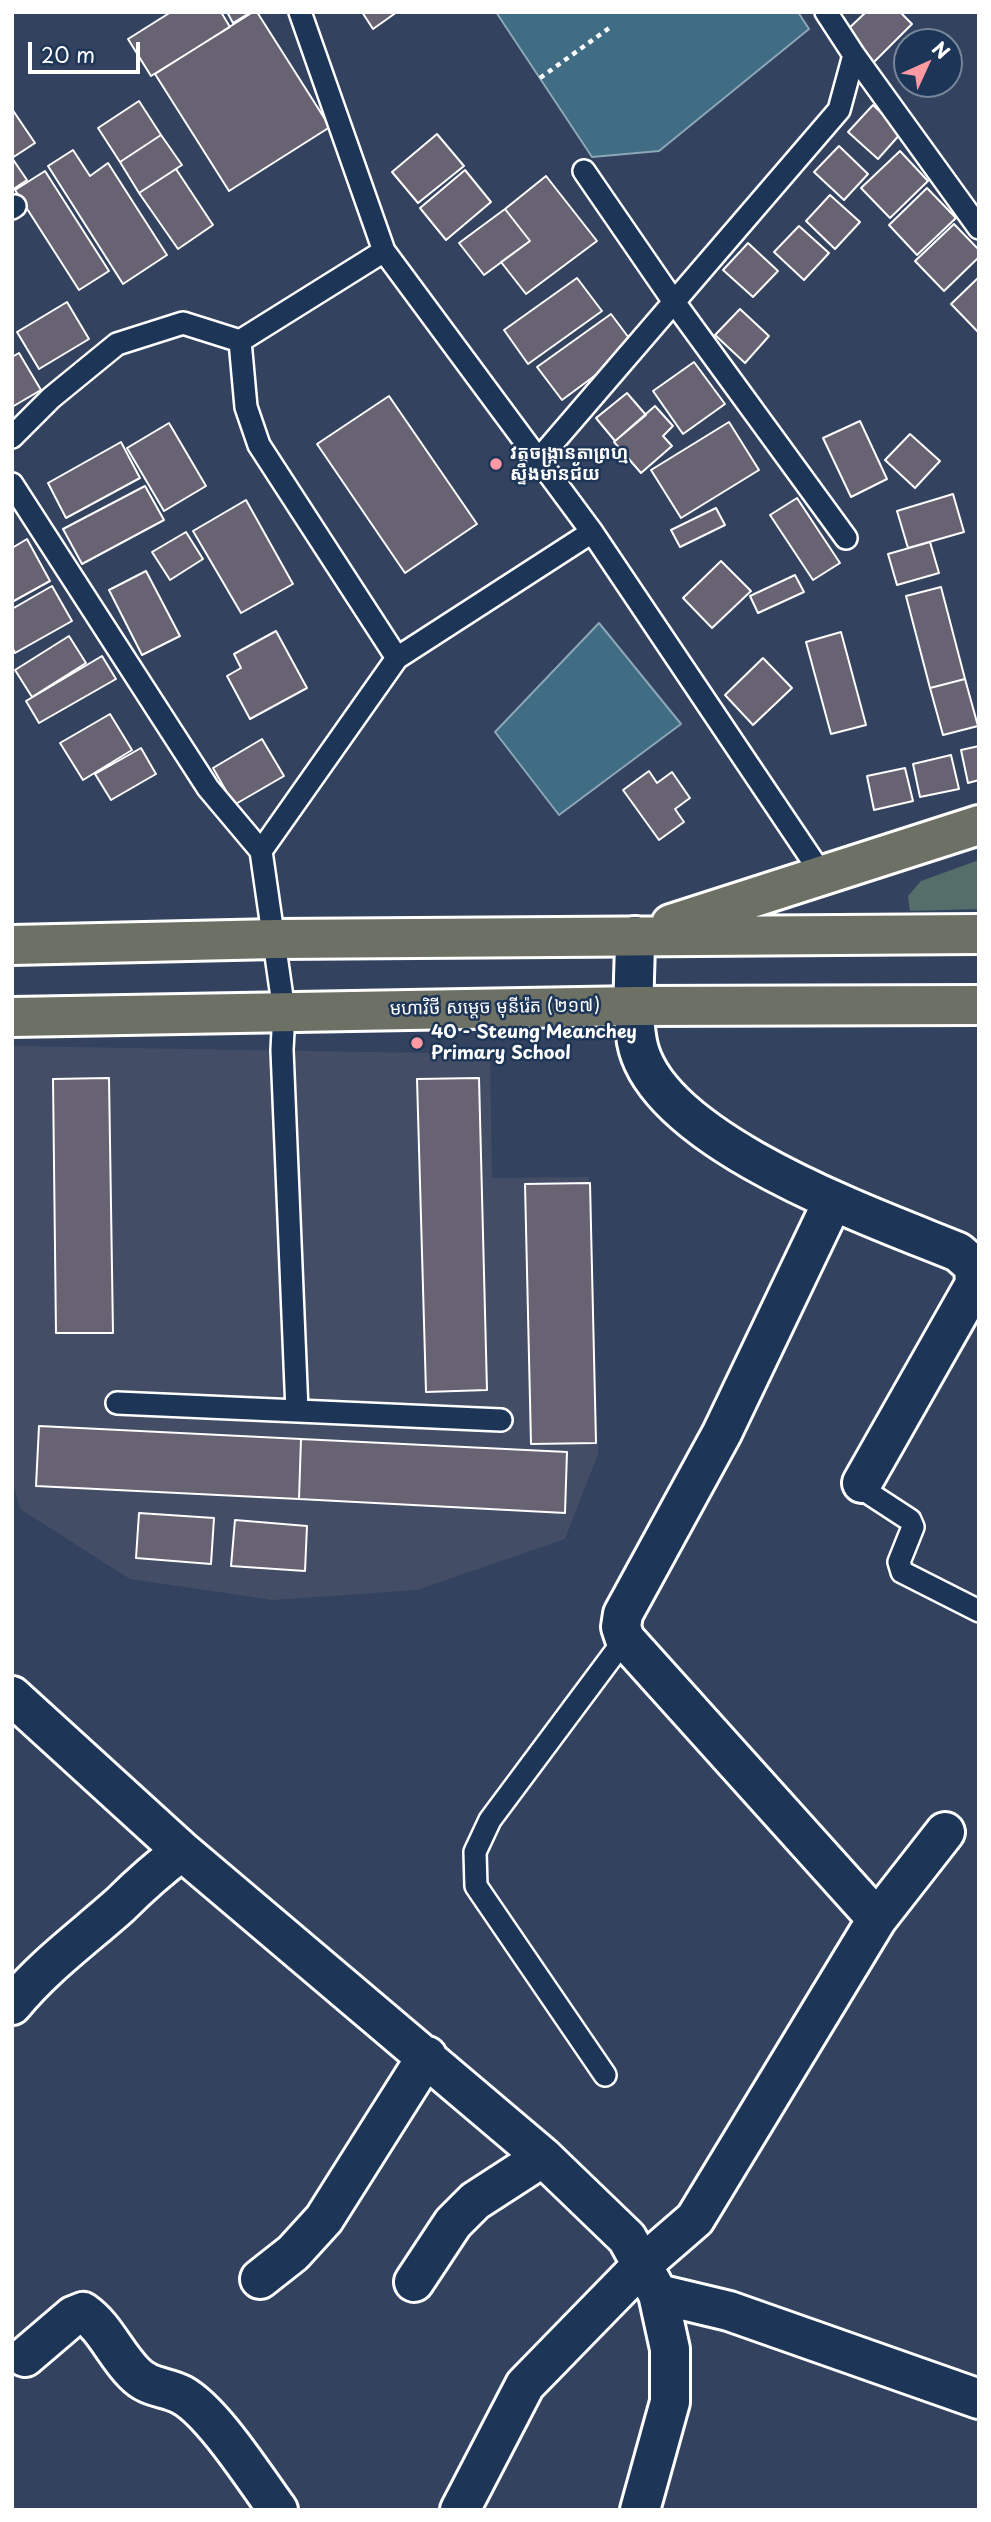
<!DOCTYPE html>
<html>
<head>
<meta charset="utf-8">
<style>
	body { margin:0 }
	#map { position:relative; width:991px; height:2522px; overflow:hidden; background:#33435f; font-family:"Playpen Sans",sans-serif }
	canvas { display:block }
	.frame { position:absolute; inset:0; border:14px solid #fff; pointer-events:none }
	.north { position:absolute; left:893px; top:28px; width:70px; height:70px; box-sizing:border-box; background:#1d3557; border:2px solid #77869a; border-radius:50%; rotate:45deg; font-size:19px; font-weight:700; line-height:28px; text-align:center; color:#fff }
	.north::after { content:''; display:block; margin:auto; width:24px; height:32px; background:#ff9aa2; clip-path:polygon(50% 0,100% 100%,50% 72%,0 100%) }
	.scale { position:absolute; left:28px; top:42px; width:112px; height:32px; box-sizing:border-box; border:4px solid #fff; border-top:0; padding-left:9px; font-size:21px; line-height:24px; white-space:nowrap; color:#fff; -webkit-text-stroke:5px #1d3557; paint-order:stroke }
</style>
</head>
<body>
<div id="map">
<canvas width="991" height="2522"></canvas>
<div class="frame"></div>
<div class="north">N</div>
<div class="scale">20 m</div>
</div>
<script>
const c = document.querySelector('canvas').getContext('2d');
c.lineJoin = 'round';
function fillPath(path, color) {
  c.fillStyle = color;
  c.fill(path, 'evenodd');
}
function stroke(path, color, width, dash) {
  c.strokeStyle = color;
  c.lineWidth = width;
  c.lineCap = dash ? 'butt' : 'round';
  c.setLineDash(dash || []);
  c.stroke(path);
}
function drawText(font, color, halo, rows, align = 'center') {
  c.font = font + ' "Playpen Sans","Noto Sans Khmer",sans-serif';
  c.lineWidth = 5;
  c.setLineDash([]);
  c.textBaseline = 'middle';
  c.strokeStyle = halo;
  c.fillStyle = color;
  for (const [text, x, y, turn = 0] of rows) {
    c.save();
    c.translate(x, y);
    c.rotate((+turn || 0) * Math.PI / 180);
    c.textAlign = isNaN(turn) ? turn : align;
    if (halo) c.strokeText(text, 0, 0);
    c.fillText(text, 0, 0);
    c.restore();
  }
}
fillPath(new Path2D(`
	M12 1046 490 1054 492 1178 588 1177 590 1183 598 1454 565 1539 417 1590 273 1600 130 1579 20 1509 12 1478Z`), '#434d65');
fillPath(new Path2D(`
	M979 860V909L910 911 908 896 921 881Z`), '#556e6a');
const water = new Path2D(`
	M496 12H798L809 29 659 151 592 157Z
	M599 623 681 724 559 815 495 732Z`);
fillPath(water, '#406c84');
stroke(water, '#8ca7b5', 2);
const building = new Path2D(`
	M171 12H221L230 27 151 76 128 39Z
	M227 12H251L233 23Z
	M253 12H257L330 127 229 191 155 74Z
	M362 12H397L373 29Z
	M866 12H900L912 24 874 62 845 32Z
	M139 101 161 135 120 162 98 128Z
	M873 105 902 132 878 159 848 132Z
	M12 109 35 143 12 158Z
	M437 134 464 166 418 203 392 172Z
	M161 135 182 165 139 193 120 162Z
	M839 146 868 174 844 200 814 172Z
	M73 150 90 176 108 163 167 255 123 284 48 166Z
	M900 151 928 181 890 218 861 188Z
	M12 158 27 180 12 190Z
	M176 169 213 225 178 249 139 193Z
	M465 170 491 202 446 240 420 208Z
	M45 171 109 271 79 290 15 190Z
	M546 176 597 241 526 294 501 262 530 241 505 209Z
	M927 188 956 218 917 255 889 225Z
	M830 195 860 222 835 249 806 221Z
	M505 209 530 241 484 275 459 243Z
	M954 224 979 250V257L944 291 915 261Z
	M799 226 829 253 804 280 774 252Z
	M748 243 778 271 753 297 723 270Z
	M979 277V333L951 304Z
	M577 278 602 311 528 364 504 330Z
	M67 302 89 339 39 369 17 332Z
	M740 309 769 336 745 363 715 335Z
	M611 314 635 346 562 400 537 367Z
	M19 353 41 390 12 407V357Z
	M694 362 725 404 683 434 653 391Z
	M627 393 646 415 615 441 596 418Z
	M389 396 477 524 405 573 317 444Z
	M655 406 673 426 663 436 672 446 641 473 614 442Z
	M860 421 887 479 851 497 823 438Z
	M729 422 759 470 681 518 651 470Z
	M169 423 206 486 164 511 127 448Z
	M910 434 940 461 915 488 885 460Z
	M121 442 140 478 66 518 48 483Z
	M145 486 164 520 82 564 63 529Z
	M953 494 964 532 908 548 897 511Z
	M797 498 840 563 813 580 770 515Z
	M246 500 293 584 241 613 193 531Z
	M716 508 725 525 680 547 671 530Z
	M186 532 203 559 170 580 152 552Z
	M27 539 50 581 12 602V548Z
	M930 542 939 573 897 585 888 554Z
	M721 561 751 591 712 628 683 598Z
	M146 571 180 636 142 655 109 590Z
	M795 575 804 592 758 613 750 596Z
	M52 586 72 621 15 653 12 647V609Z
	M941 587 965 679 930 688 906 596Z
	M276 631 307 688 250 719 227 676 241 668 234 654Z
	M841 632 866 725 831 734 806 642Z
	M69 636 86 663 32 697 15 670Z
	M102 656 116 679 39 723 26 701Z
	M763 658 792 688 753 725 725 695Z
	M965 679 978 726 943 735 930 688Z
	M110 714 132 750 83 780 60 743Z
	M262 739 284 776 234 805 213 768Z
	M979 746V780L968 783 961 750Z
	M141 748 156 774 111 800 95 774Z
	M951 755 959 789 920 797 913 764Z
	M905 768 913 801 874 810 867 776Z
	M649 771 657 783 672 772 690 798 675 809 684 822 659 840 623 790Z
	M109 1078 113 1333H56L53 1079Z
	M479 1078 487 1390 426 1392 417 1079Z
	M590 1183 596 1443 531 1444 525 1184Z
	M39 1426 301 1439 299 1499 36 1486Z
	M301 1439 567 1452 565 1513 299 1499Z
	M139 1513 214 1518 211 1564 136 1558Z
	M235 1520 307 1526 305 1571 231 1566Z`);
fillPath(building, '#676373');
stroke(building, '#fff', 2);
const lane = new Path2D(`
	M300 12 384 251 592 532 823 876
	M854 55 979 228
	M584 171 674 302 846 538
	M12 208 15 206
	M384 251 240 341 246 407 259 445 397 658
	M12 437 51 398 117 344 183 323 240 341
	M539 459 839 110 854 55 826 12
	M12 484 208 788 261 851
	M117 1403 501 1420
	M297 1411 282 1050 284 1011 261 851 397 658 592 532
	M862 1483 864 1490 910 1520 913 1527 899 1562 902 1572 979 1611
	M605 2075 476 1886 475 1852 490 1820 625 1639`);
const street = new Path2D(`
	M635 936C635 970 631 1009 637 1042 655 1141 875 1218 958 1252L974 1266 975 1284 862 1483
	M833 1201 722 1433 623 1614 621 1627 625 1639 877 1919
	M12 1696 182 1851 543 2157 627 2238 658 2294 670 2349V2402L640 2510
	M12 2005C44 1966 83 1938 120 1905 140 1885 159 1868 182 1851
	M260 2279 293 2253 324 2219 427 2056
	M414 2282 453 2223 475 2201 543 2157
	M658 2294 729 2311 979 2399
	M25 2357 73 2316 83 2312C105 2327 115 2354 134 2373 149 2389 165 2386 182 2395 213 2412 256 2480 278 2510
	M460 2510 525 2385 642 2265 695 2219 877 1919 945 1832`);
const primary = new Path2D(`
	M671 924 979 825
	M12 945 276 939 979 934
	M12 1017 636 1006 979 1005`);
stroke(lane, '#fff', 26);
stroke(street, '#fff', 44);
stroke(primary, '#fff', 44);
stroke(new Path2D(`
	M540 78 612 26`), '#fff', 4.5, [5, 5]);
stroke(lane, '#1d3557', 21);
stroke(street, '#1d3557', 38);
stroke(primary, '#6c7065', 38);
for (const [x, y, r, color] of [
	[496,464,7,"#ff9aa2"],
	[417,1043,7,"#ff9aa2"]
]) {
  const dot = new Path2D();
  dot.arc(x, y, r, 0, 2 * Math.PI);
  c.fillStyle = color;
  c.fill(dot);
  stroke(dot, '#1d3557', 2.5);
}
drawText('bold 18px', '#fff', '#1d3557', [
	["វត្តចង្ក្រានតាព្រហ្ម",510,454],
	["ស្ទឹងមានជ័យ",510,475],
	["40 - Steung Meanchey",431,1033],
	["Primary School",431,1054]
], 'left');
drawText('18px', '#fff', '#1d3557', [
	["មហាវិថី សម្តេច មុនីរ៉េត (២១៧)",495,1008,-1]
]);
</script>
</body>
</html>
